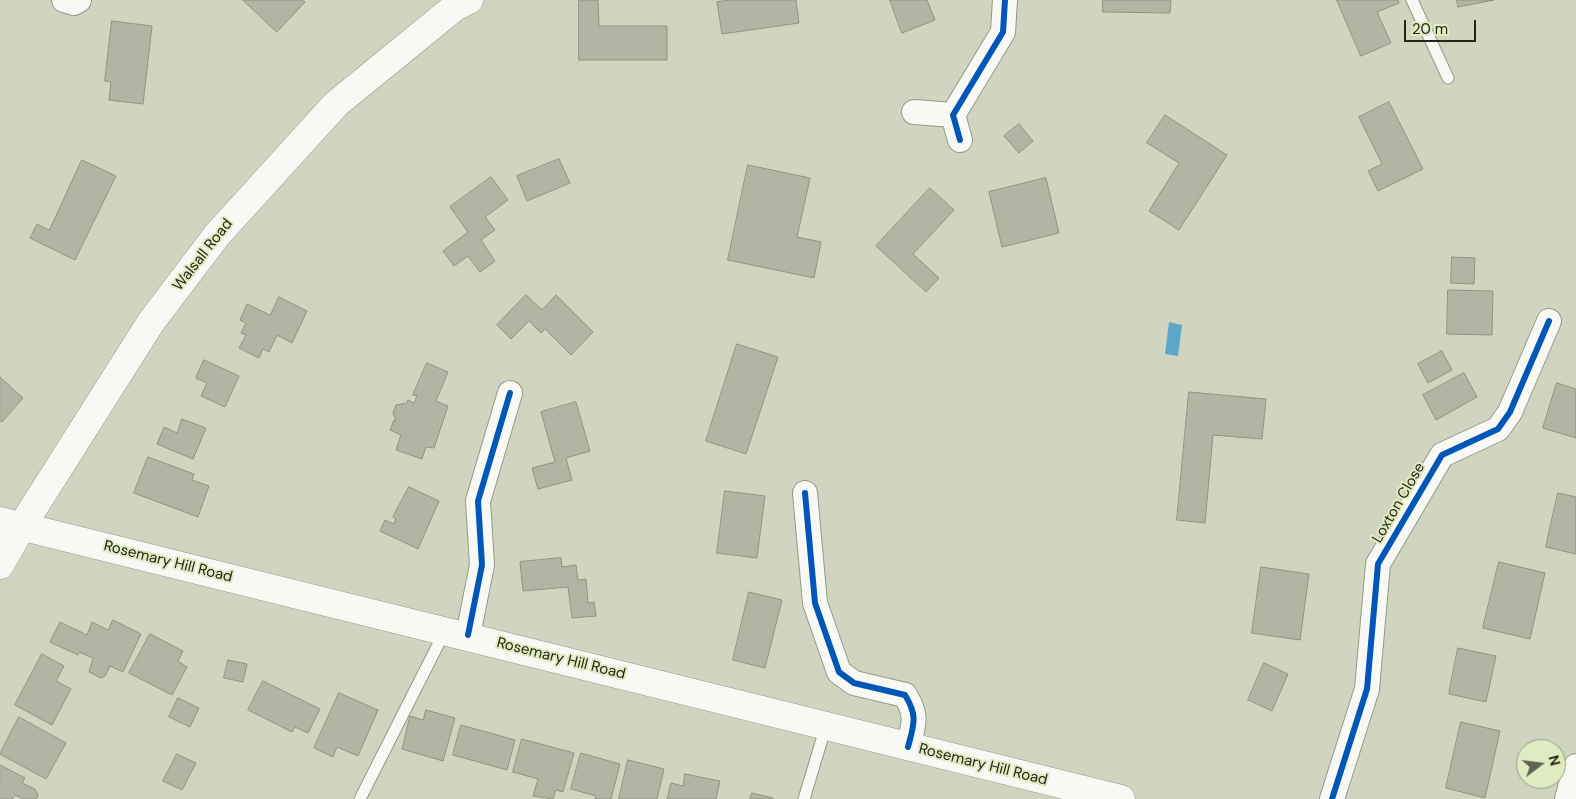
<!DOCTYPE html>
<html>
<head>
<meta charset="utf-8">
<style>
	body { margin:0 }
	#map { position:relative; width:1576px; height:799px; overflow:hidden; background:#cfd5be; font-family:"DM Sans",sans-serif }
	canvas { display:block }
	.north { position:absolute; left:1516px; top:739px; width:50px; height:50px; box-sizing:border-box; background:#e1ebc2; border:1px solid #959d7e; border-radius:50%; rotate:75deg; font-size:14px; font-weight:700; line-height:20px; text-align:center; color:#242718 }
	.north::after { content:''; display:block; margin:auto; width:18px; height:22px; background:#606452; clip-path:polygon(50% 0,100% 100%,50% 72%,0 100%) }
	.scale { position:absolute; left:1404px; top:20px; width:72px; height:22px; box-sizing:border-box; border:2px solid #242718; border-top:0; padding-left:6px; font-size:15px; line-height:18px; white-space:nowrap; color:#242718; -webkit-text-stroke:4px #e1ebc2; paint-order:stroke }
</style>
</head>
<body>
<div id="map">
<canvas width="1576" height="799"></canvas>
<div class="north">N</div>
<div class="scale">20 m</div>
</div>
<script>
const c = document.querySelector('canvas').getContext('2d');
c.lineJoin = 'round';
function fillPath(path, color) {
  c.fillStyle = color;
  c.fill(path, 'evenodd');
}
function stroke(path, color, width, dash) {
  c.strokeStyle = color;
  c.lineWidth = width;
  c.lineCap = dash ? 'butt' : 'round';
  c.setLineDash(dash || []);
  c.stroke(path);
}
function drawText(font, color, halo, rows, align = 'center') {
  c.font = font + ' "DM Sans",sans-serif';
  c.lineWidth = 4;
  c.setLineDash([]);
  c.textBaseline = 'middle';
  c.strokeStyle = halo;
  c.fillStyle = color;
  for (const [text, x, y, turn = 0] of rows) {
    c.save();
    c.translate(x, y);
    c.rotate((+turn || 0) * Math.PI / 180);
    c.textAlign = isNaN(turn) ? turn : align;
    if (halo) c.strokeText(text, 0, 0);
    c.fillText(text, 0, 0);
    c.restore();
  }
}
fillPath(new Path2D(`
	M1169 322 1182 325 1178 356 1165 354Z`), '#5ca7c9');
const building = new Path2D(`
	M243 0H302L305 2 277 32Z
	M579 0H598L599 26H667V60H579Z
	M730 0H796L799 23 722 34 717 2Z
	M890 0H927L935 20 902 33Z
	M1103 0H1171L1170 13 1103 12Z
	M1337 0H1398L1399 3 1377 12 1391 43 1361 56Z
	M1457 0H1494L1458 7Z
	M112 21 152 26 143 104 109 100 111 82 105 81Z
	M1389 102 1423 169 1378 191 1368 171 1382 164 1359 117Z
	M1165 115 1227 155 1179 230 1149 211 1179 163 1147 143Z
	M1019 124 1033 141 1019 153 1004 136Z
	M559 159 570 183 527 201 517 176Z
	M82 160 116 176 75 260 30 238 37 224 49 230Z
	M748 165 810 178 797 237 821 242 814 278 728 260Z
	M491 177 508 200 485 217 495 230 481 240 495 261 480 272 468 256 454 266 443 251 468 232 450 207Z
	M1046 178 1059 233 1002 247 989 192Z
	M930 188 954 210 913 254 939 278 926 292 876 246Z
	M1452 257 1475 258 1474 284 1451 283Z
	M1448 290 1493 291 1492 335 1447 334Z
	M526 295 542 310 556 295 593 332 571 355 545 329 541 333 529 321 511 339 497 325Z
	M279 297 307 311 292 343 277 335 269 352 263 349 259 358 239 348 246 335 241 333 246 323 240 320 247 304 270 315Z
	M737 344 778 357 746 454 706 441Z
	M1442 351 1452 370 1428 383 1418 364Z
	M204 360 239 376 225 407 201 396 207 383 196 378Z
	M427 363 448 372 436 401 448 406 434 448 426 447 422 459 396 450 401 435 390 430 394 420 396 421 393 413 396 405 407 403 408 400 414 403 417 396 413 395Z
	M1464 373 1477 397 1436 420 1423 395Z
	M0 377 23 398 2 422 0 420Z
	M1557 383 1576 389V438L1543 428Z
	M1189 392 1266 399 1262 439 1213 435 1205 523 1177 520Z
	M576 402 590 451 566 458 572 480 538 489 532 468 555 462 541 412Z
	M182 419 206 428 193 459 157 444 164 427 177 433Z
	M148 457 194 474 192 480 209 486 198 517 134 493Z
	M409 487 439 501 418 549 380 531 385 520 394 524 396 519 393 517Z
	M725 491 765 496 757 558 717 553Z
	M1558 493 1576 497V554L1546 547Z
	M561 558 562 567 576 565 578 580 586 579 588 603 594 602 596 616 572 618 568 587 523 591 520 562Z
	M1499 562 1545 573 1530 639 1483 628Z
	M1261 567 1309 574 1300 640 1252 633Z
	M749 592 782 600 765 668 733 660Z
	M113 620 141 634 123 672 110 666 105 676 101 678 89 672 93 658 79 652 78 655 50 642 60 622 87 635 92 622 108 630Z
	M150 634 183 651 178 661 187 667 172 695 129 673Z
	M1458 648 1496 656 1486 702 1449 694Z
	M42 654 64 666 56 681 71 689 52 725 15 705Z
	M228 660 247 664 243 682 224 678Z
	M1264 663 1288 674 1272 711 1248 700Z
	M263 681 320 709 308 733 295 727 292 732 248 710Z
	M339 693 378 710 358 756 337 747 333 757 314 748Z
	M178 698 199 708 190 727 169 717Z
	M426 710 455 718 443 761 402 749 410 716 423 720Z
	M19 717 66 743 46 779 0 754Z
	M1461 722 1500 731 1485 798 1446 788Z
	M461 725 515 740 507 770 453 755Z
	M522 739 574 753 563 792 556 790 553 799 533 796 538 779 513 772Z
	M581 753 620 764 611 799H595L596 796 571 789Z
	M177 754 196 763 182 790 163 781Z
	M628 760 664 769 657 799H619Z
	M0 765 25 778 22 783 35 789 38 795 36 799H23L15 795 12 799H0Z
	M685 774 720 781 716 799H667L671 783 683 786Z
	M752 793 773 798V799H750Z`);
fillPath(building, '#b3b5a2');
stroke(building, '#919382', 1);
const lane = new Path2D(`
	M1412 0 1448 78
	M360 799 445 631
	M804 799 826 726`);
const street = new Path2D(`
	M64 0 74 3 79 0
	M914 112 953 115
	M960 140 953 115 1003 32 1005 0
	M805 493 815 603 839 672 854 683 905 695C918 716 914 724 908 747
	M468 635 482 565 478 501 510 393
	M1332 799 1367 689 1378 564 1442 455 1498 429 1510 412 1549 321
	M1567 799 1576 766`);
const secondary = new Path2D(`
	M0 521 1121 799`);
const primary = new Path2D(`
	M0 565 22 526 151 322 217 235 336 104 455 7 469 0`);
stroke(lane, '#959a88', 13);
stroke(street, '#959a88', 26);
stroke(secondary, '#959a88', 29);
stroke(primary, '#959a88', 29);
stroke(lane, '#f8f9f5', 11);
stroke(street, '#f8f9f5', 24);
stroke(secondary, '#f8f9f5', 28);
stroke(primary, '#f8f9f5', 28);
stroke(new Path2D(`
	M960 140 953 115 1003 32 1005 0
	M805 493 815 603 839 672 854 683 905 695C918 716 914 724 908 747
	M468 635 482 565 478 501 510 393
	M1332 799 1367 689 1378 564 1442 455 1498 429 1510 412 1549 321`), '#0057b8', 6);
drawText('15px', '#242718', '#e1ebc2', [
	["Walsall Road",203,255,-52],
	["Loxton Close",1399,503,-60],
	["Rosemary Hill Road",168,562,14],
	["Rosemary Hill Road",561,659,14],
	["Rosemary Hill Road",983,765,14]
]);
</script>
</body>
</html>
